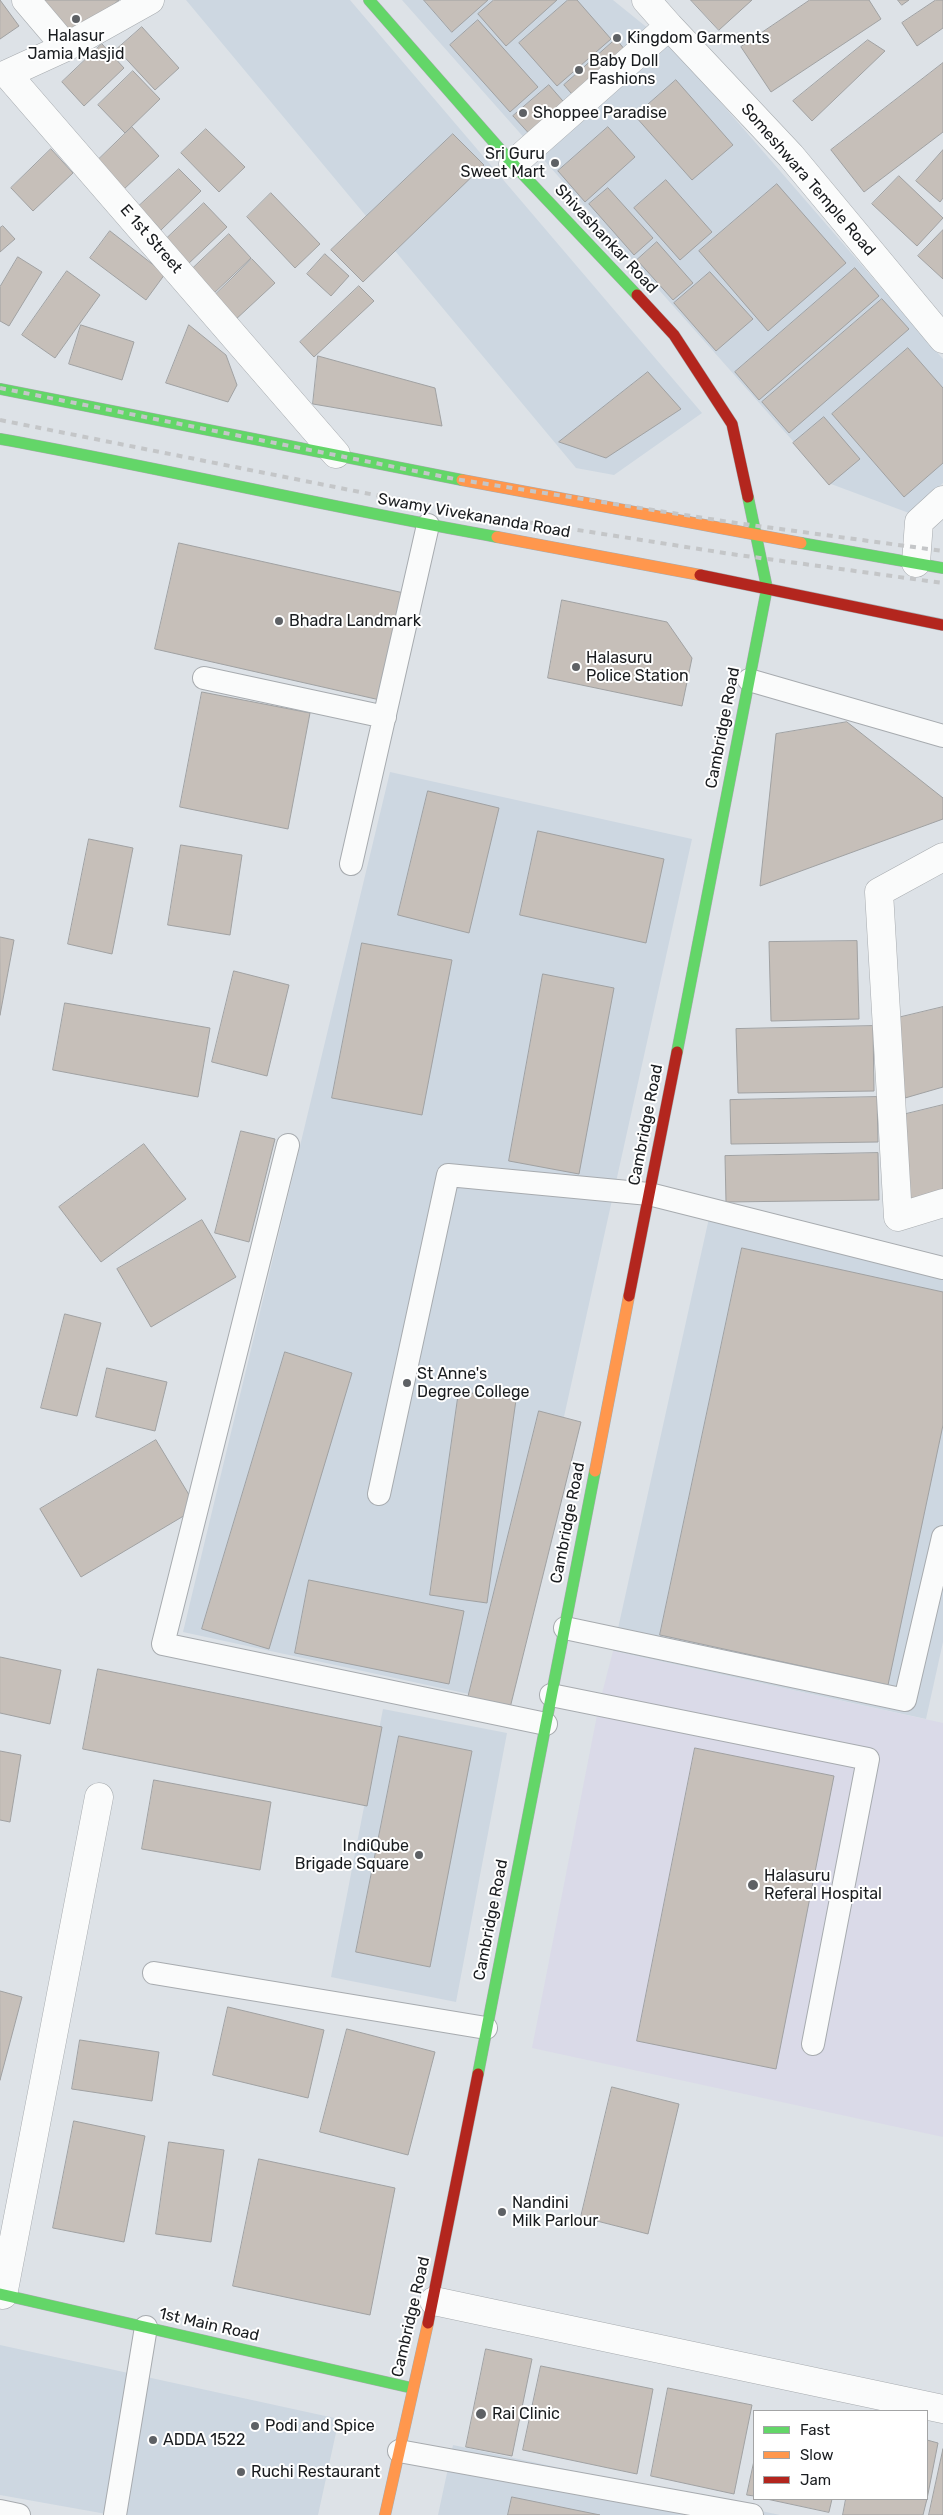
<!DOCTYPE html>
<html>
<head>
<meta charset="utf-8">
<style>
	body { margin:0 }
	#map { position:relative; width:943px; height:2515px; overflow:hidden; background:#dde2e7; font-family:Rubik,sans-serif }
	canvas { display:block }
	.legend { position:absolute; left:753px; top:2410px; width:175px; height:90px; box-sizing:border-box; background:#fff; border:1px solid #a3a4a5; margin:0; padding:6px 9px; list-style:none; font-size:15px; color:#191c1f }
	.legend li { display:flex; align-items:center; gap:10px; height:25px }
	.legend b { width:25px; border:1px solid #a3a4a5 }
</style>
</head>
<body>
<div id="map">
<canvas width="943" height="2515"></canvas>
<ul class="legend">
<li><b style="height:6px;background:#63d668"></b>Fast</li>
<li><b style="height:6px;background:#ff974d"></b>Slow</li>
<li><b style="height:6px;background:#b3261e"></b>Jam</li>
</ul>
</div>
<script>
const c = document.querySelector('canvas').getContext('2d');
c.lineJoin = 'round';
function fillPath(path, color) {
  c.fillStyle = color;
  c.fill(path, 'evenodd');
}
function stroke(path, color, width, dash) {
  c.strokeStyle = color;
  c.lineWidth = width;
  c.lineCap = dash ? 'butt' : 'round';
  c.setLineDash(dash || []);
  c.stroke(path);
}
function drawText(font, color, halo, rows, align = 'center') {
  c.font = font + ' Rubik,sans-serif';
  c.lineWidth = 4;
  c.setLineDash([]);
  c.textBaseline = 'middle';
  c.strokeStyle = halo;
  c.fillStyle = color;
  for (const [text, x, y, turn = 0] of rows) {
    c.save();
    c.translate(x, y);
    c.rotate((+turn || 0) * Math.PI / 180);
    c.textAlign = isNaN(turn) ? turn : align;
    if (halo) c.strokeText(text, 0, 0);
    c.fillText(text, 0, 0);
    c.restore();
  }
}
fillPath(new Path2D(`
	M186 0H350L702 413 614 475 576 468Z
	M402 0H613L676 51 943 359V483L909 513 831 484Z
	M390 772 692 839 501 1701 183 1632Z
	M711 1209 943 1258V1642L926 1719 613 1651Z
	M383 1709 507 1733 456 2002 331 1977Z
	M0 2345 339 2419 318 2515H112L0 2495Z
	M453 2445 780 2515H438Z`), '#cdd7e1');
fillPath(new Path2D(`
	M613 1651 943 1723V2137L532 2048 599 1705Z`), '#dadae8');
const building = new Path2D(`
	M0 0 19 26 0 39Z
	M40 0H119L73 37Z
	M424 0H488L452 32Z
	M494 0H557L506 46 478 14Z
	M568 0H577L611 39 557 86 519 43Z
	M691 0H752L719 30Z
	M810 0H869L881 19 771 92 741 47Z
	M898 0H909L902 5Z
	M936 0H943V28L917 46 902 23Z
	M478 20 538 87 510 112 450 45Z
	M142 27 179 68 155 90 117 49Z
	M616 39 630 56 578 101 564 85Z
	M868 40 885 51 812 121 793 101Z
	M102 44 124 68 84 106 62 82Z
	M943 63V132L864 192 831 150Z
	M133 71 160 99 125 133 98 105Z
	M676 80 733 145 692 180 635 116Z
	M549 85 569 108 534 139 513 116Z
	M132 127 159 156 123 190 97 161Z
	M608 127 635 157 585 202 558 171Z
	M206 129 245 167 219 192 181 153Z
	M453 134 484 165 363 282 331 250Z
	M51 149 73 173 33 211 11 188Z
	M943 150V198L940 202 916 181Z
	M179 169 201 191 161 230 139 206Z
	M899 176 943 218 917 246 872 204Z
	M666 180 712 232 680 260 634 208Z
	M777 184 846 263 768 331 699 251Z
	M608 188 653 238 634 255 589 204Z
	M271 193 320 244 295 268 247 217Z
	M204 203 227 227 187 265 164 241Z
	M3 226 15 239 0 252V228Z
	M943 230V279L918 256Z
	M110 231 165 274 146 300 90 258Z
	M229 234 251 258 211 296 189 272Z
	M657 242 693 283 673 300 637 260Z
	M325 254 349 276 331 296 307 274Z
	M18 257 42 272 9 326 0 321V287Z
	M252 259 275 283 234 321 213 297Z
	M855 268 879 296 759 400 735 372Z
	M67 271 100 295 55 358 22 335Z
	M710 272 753 319 716 351 674 303Z
	M359 286 374 301 314 357 300 342Z
	M882 299 909 329 789 433 762 402Z
	M81 325 134 342 122 380 69 364Z
	M189 325 226 355 237 385 228 402 166 383Z
	M908 348 943 388V463L904 497 832 414Z
	M318 356 435 388 442 426 313 404Z
	M648 372 681 409 606 458 559 442Z
	M824 417 860 459 829 485 793 443Z
	M179 543 404 593 380 700 155 649Z
	M562 600 667 622 692 658 682 706 548 678Z
	M202 692 310 713 288 829 180 807Z
	M847 722 943 798V819L760 886 776 734Z
	M428 791 499 808 469 933 398 915Z
	M538 831 664 859 646 943 520 915Z
	M89 839 133 848 112 954 68 944Z
	M181 845 242 855 230 935 168 925Z
	M0 937 14 940 0 1015Z
	M857 941 859 1019 771 1021 769 942Z
	M362 943 452 960 422 1115 332 1098Z
	M234 971 289 985 267 1076 212 1062Z
	M543 974 614 988 579 1174 509 1161Z
	M65 1003 210 1028 198 1097 53 1070Z
	M943 1007V1087L905 1098 893 1019Z
	M873 1026 874 1091 738 1093 736 1029Z
	M877 1097 878 1142 731 1144 730 1100Z
	M943 1105V1191L905 1201 898 1116Z
	M241 1131 275 1139 249 1242 215 1233Z
	M144 1144 186 1199 101 1262 59 1207Z
	M878 1153 879 1200 726 1202 725 1156Z
	M202 1220 236 1277 151 1327 117 1269Z
	M742 1248 943 1292V1425L888 1685 660 1635Z
	M65 1314 101 1323 77 1416 41 1408Z
	M285 1352 352 1373 269 1649 202 1629Z
	M107 1368 167 1382 155 1431 96 1417Z
	M459 1391 516 1400 487 1603 430 1595Z
	M539 1411 581 1422 509 1712 467 1702Z
	M156 1440 197 1508 81 1577 40 1509Z
	M309 1580 464 1611 449 1684 295 1653Z
	M0 1657 61 1670 50 1724 0 1713Z
	M98 1669 382 1727 367 1806 83 1749Z
	M399 1736 472 1751 430 1967 356 1952Z
	M695 1748 834 1776 776 2069 637 2041Z
	M0 1751 21 1755 10 1822 0 1820Z
	M154 1780 271 1802 260 1870 142 1849Z
	M0 1991 22 1997 0 2080Z
	M228 2007 324 2030 308 2098 213 2075Z
	M347 2029 435 2052 408 2155 320 2132Z
	M80 2040 159 2052 152 2101 72 2089Z
	M612 2087 679 2104 648 2234 581 2217Z
	M74 2121 145 2136 124 2242 53 2228Z
	M169 2142 224 2150 211 2242 156 2234Z
	M259 2159 395 2188 370 2315 233 2286Z
	M486 2349 532 2359 512 2456 466 2447Z
	M541 2366 653 2389 637 2474 523 2450Z
	M668 2388 752 2405 734 2494 651 2476Z
	M927 2440 938 2443 927 2499Z
	M943 2449V2515H929Z
	M754 2461V2496L747 2495Z
	M512 2497 600 2515H508Z
	M767 2499H832L829 2512Z
	M846 2499H927L923 2515H843Z`);
fillPath(building, '#c6bfb9');
stroke(building, '#a0a1a2', 1);
const lane = new Path2D(`
	M204 678 385 717
	M749 680 943 736
	M351 864 428 525
	M288 1145 163 1644 546 1724
	M379 1494 448 1175 649 1194 943 1268
	M565 1628 905 1700 943 1537
	M551 1695 868 1759 813 2044
	M154 1973 486 2028
	M399 2451 752 2515
	M0 2511 19 2515
	M115 2515 146 2327`);
const street = new Path2D(`
	M26 0 66 47
	M150 0 66 47 7 74 336 454
	M646 0 669 26
	M513 164 669 26 791 156 943 339
	M916 563 919 522 943 500
	M943 857 879 892 898 1217 943 1203
	M3 2295 99 1797
	M434 2301 943 2409`);
const fast = new Path2D(`
	M369 0 513 164 637 295
	M0 389 462 480
	M0 439C166 469 331 508 497 537
	M801 543 943 568
	M677 1052 767 588 748 497
	M478 2074 595 1471
	M0 2294 412 2388`);
const slow = new Path2D(`
	M462 480 801 543
	M497 537 700 575
	M595 1471 629 1296
	M385 2515 428 2323`);
const jam = new Path2D(`
	M637 295 674 335 732 424 748 497
	M700 575 943 625
	M629 1296 677 1052
	M428 2323 478 2074`);
stroke(lane, '#a7abaf', 24);
stroke(street, '#a7abaf', 29);
stroke(fast, '#a7abaf', 12);
stroke(slow, '#a7abaf', 12);
stroke(jam, '#a7abaf', 12);
stroke(lane, '#fafbfb', 22);
stroke(street, '#fafbfb', 28);
stroke(fast, '#63d668', 11);
stroke(slow, '#ff974d', 11);
stroke(jam, '#b3261e', 11);
stroke(new Path2D(`
	M0 388 455 479 736 523 943 551
	M0 420 450 510 731 554 943 583`), '#c4c6c8', 4, [6, 6]);
for (const [x, y, r, color] of [
	[76,19,5,"#5e6165"],
	[617,38,5,"#5e6165"],
	[579,70,5,"#5e6165"],
	[523,113,5,"#5e6165"],
	[555,163,5,"#5e6165"],
	[279,621,5,"#5e6165"],
	[576,667,5,"#5e6165"],
	[407,1383,5,"#5e6165"],
	[419,1855,5,"#5e6165"],
	[753,1885,6,"#5e6165"],
	[502,2212,5,"#5e6165"],
	[481,2414,6,"#5e6165"],
	[255,2426,5,"#5e6165"],
	[153,2440,5,"#5e6165"],
	[241,2472,5,"#5e6165"]
]) {
  const dot = new Path2D();
  dot.arc(x, y, r, 0, 2 * Math.PI);
  c.fillStyle = color;
  c.fill(dot);
  stroke(dot, '#fff', 2);
}
drawText('16px', '#191c1f', '#fff', [
	["Halasur",76,36,"center"],
	["Jamia Masjid",76,54,"center"],
	["Kingdom Garments",627,38],
	["Baby Doll",589,61],
	["Fashions",589,79],
	["Shoppee Paradise",533,113],
	["Sri Guru",545,154,"right"],
	["Sweet Mart",545,172,"right"],
	["Bhadra Landmark",289,621],
	["Halasuru",586,658],
	["Police Station",586,676],
	["St Anne's",417,1374],
	["Degree College",417,1392],
	["IndiQube",409,1846,"right"],
	["Brigade Square",409,1864,"right"],
	["Halasuru",764,1876],
	["Referal Hospital",764,1894],
	["Nandini",512,2203],
	["Milk Parlour",512,2221],
	["Rai Clinic",492,2414],
	["Podi and Spice",265,2426],
	["ADDA 1522",163,2440],
	["Ruchi Restaurant",251,2472]
], 'left');
drawText('16px', '#191c1f', '#fff', [
	["Someshwara Temple Road",808,180,49],
	["E 1st Street",151,239,49],
	["Shivashankar Road",606,239,47],
	["Swamy Vivekananda Road",474,516,10],
	["Cambridge Road",723,728,-79],
	["Cambridge Road",646,1125,-79],
	["Cambridge Road",568,1523,-79],
	["Cambridge Road",491,1920,-79],
	["Cambridge Road",411,2317,-77],
	["1st Main Road",209,2325,13]
]);
</script>
</body>
</html>
